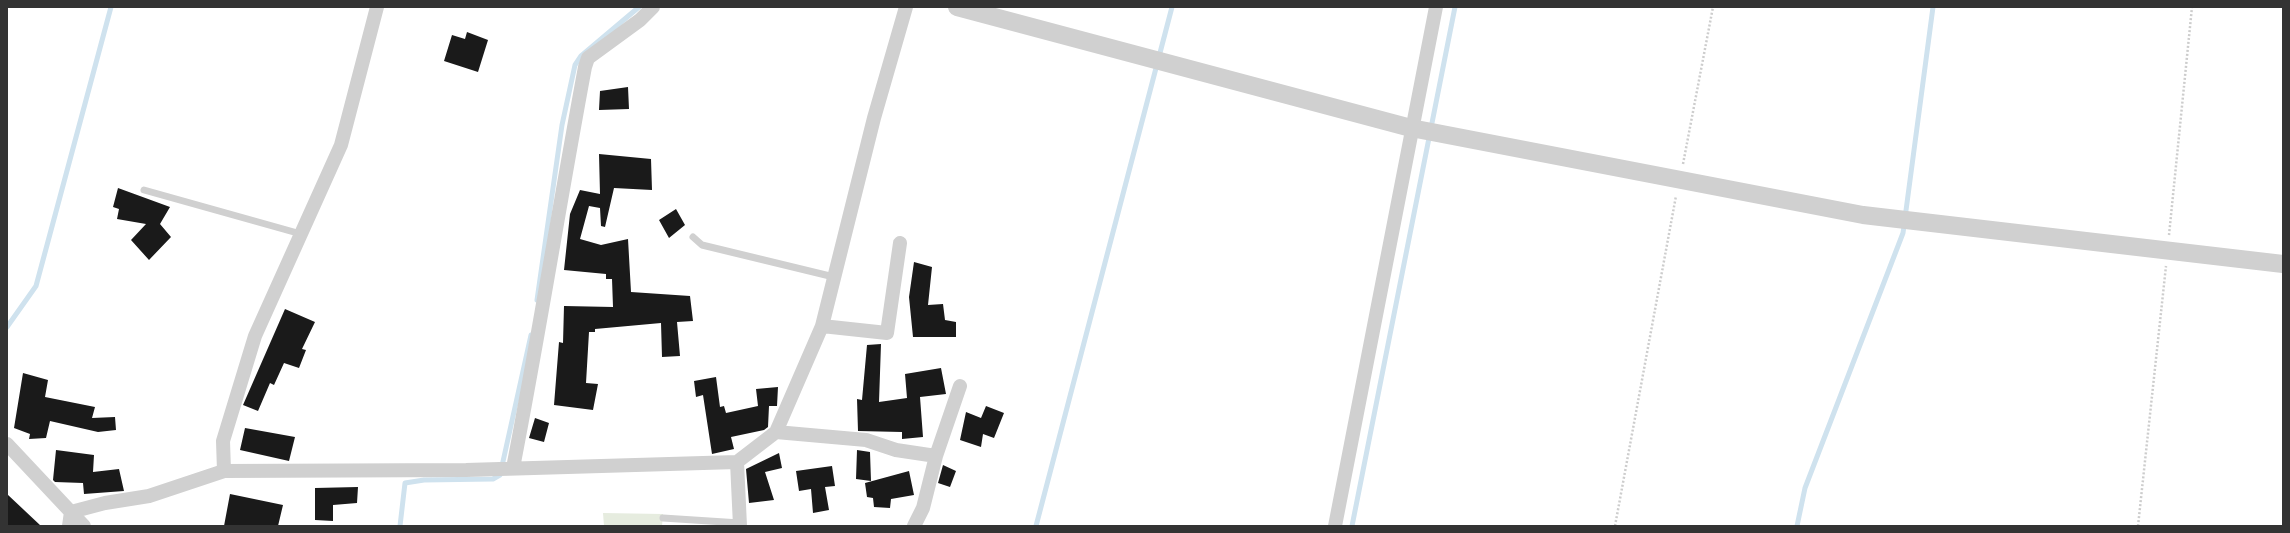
<!DOCTYPE html>
<html>
<head>
<meta charset="utf-8">
<style>
	body { margin:0 }
	#map { position:relative; width:2290px; height:533px; overflow:hidden; background:#fff; font-family:"DejaVu Sans",sans-serif }
	canvas { display:block }
	.frame { position:absolute; inset:0; border:8px solid #333; pointer-events:none }
</style>
</head>
<body>
<div id="map">
<canvas width="2290" height="533"></canvas>
<div class="frame"></div>
</div>
<script>
const c = document.querySelector('canvas').getContext('2d');
c.lineJoin = 'round';
function fillPath(path, color) {
  c.fillStyle = color;
  c.fill(path, 'evenodd');
}
function stroke(path, color, width, dash) {
  c.strokeStyle = color;
  c.lineWidth = width;
  c.lineCap = dash ? 'butt' : 'round';
  c.setLineDash(dash || []);
  c.stroke(path);
}
fillPath(new Path2D(`
	M603 513 663 514 662 526H604Z`), '#e6ecdf');
stroke(new Path2D(`
	M537 300 562 125 575 65 581 56 639 7
	M7 327 36 286 111 7
	M400 526 405 483 424 480 493 479 500 475 531 335
	M1036 526 1172 7
	M1352 526 1455 7
	M1797 526 1805 488 1903 233 1933 7`), '#cfe2ee', 5);
fillPath(new Path2D(`
	M467 32 488 40 478 72 444 61 452 35 465 39Z
	M628 87 629 109 599 110 600 91Z
	M599 154 651 159 652 190 614 188 605 227 601 226 600 208 589 206 580 239 601 245 628 239 631 292 690 296 693 321 677 322 680 356 662 357 661 323 595 329V332H589L586 383 598 384 593 410 554 405 559 342 563 343 564 306 613 307 612 279H606V274L564 270 570 214 580 190 600 194Z
	M118 188 170 207 160 224 171 237 149 260 131 240 146 224 117 219 119 209 113 207Z
	M676 209 685 225 669 238 659 220Z
	M914 262 932 267 928 305 943 304 945 320 956 322V337H913L909 297Z
	M285 309 315 322 302 349 306 350 299 368 284 363 274 385 270 383 258 411 243 405Z
	M881 344 879 402 907 398 905 374 941 368 946 394 920 397 923 437 902 439V432L858 431 857 399 862 400 867 345Z
	M23 373 48 380 45 397 95 407 92 418 115 417 116 430 98 432 50 421 46 438 29 439 30 434 14 428Z
	M716 377 720 407 724 406 726 413 758 406 756 389 778 387 777 406H769L768 427 764 430 731 437 734 449 712 454 703 395 696 397 694 381Z
	M986 406 1004 413 994 438 983 434 981 447 960 440 966 412 981 418Z
	M535 418 549 423 544 442 529 438Z
	M245 428 295 437 289 461 240 450Z
	M56 450 94 455 93 472 119 469 124 491 84 494 83 483 55 482 53 480Z
	M857 450 870 452 871 481 856 479Z
	M779 453 782 468 765 472 774 500 749 503 746 469Z
	M943 465 956 471 950 487 938 483Z
	M832 466 835 486 825 487 829 510 813 513 811 489 799 491 796 471Z
	M909 471 914 495 891 499 890 508 874 507 873 498 867 497 865 483Z
	M358 487 357 503 333 505V521L315 520V488Z
	M7 494 41 526H7Z
	M230 494 283 505 278 526H224Z`), '#1a1a1a');
stroke(new Path2D(`
	M1683 164 1713 7
	M2169 235 2192 7
	M1615 526 1676 196
	M2138 526 2166 266`), '#cdcdcd', 2.5, [2, 2]);
stroke(new Path2D(`
	M144 190 301 234
	M693 237 702 245 834 277
	M663 518 740 523`), '#d0d0d0', 7);
stroke(new Path2D(`
	M822 326 887 333 900 243
	M776 432 866 440 896 450 936 456 923 508 914 526
	M7 444 84 526
	M936 456 960 386
	M737 462 740 526
	M513 468C539 334 560 201 585 67L588 58 640 20 653 7
	M224 471 223 441 255 336 341 145 377 7
	M69 526 71 512 105 503 149 496 224 471 466 470 737 462 776 432 822 326 874 118 906 7
	M1335 526 1436 7`), '#d0d0d0', 14);
stroke(new Path2D(`
	M957 7 1411 128 1863 215 2283 264`), '#d0d0d0', 18);
</script>
</body>
</html>
